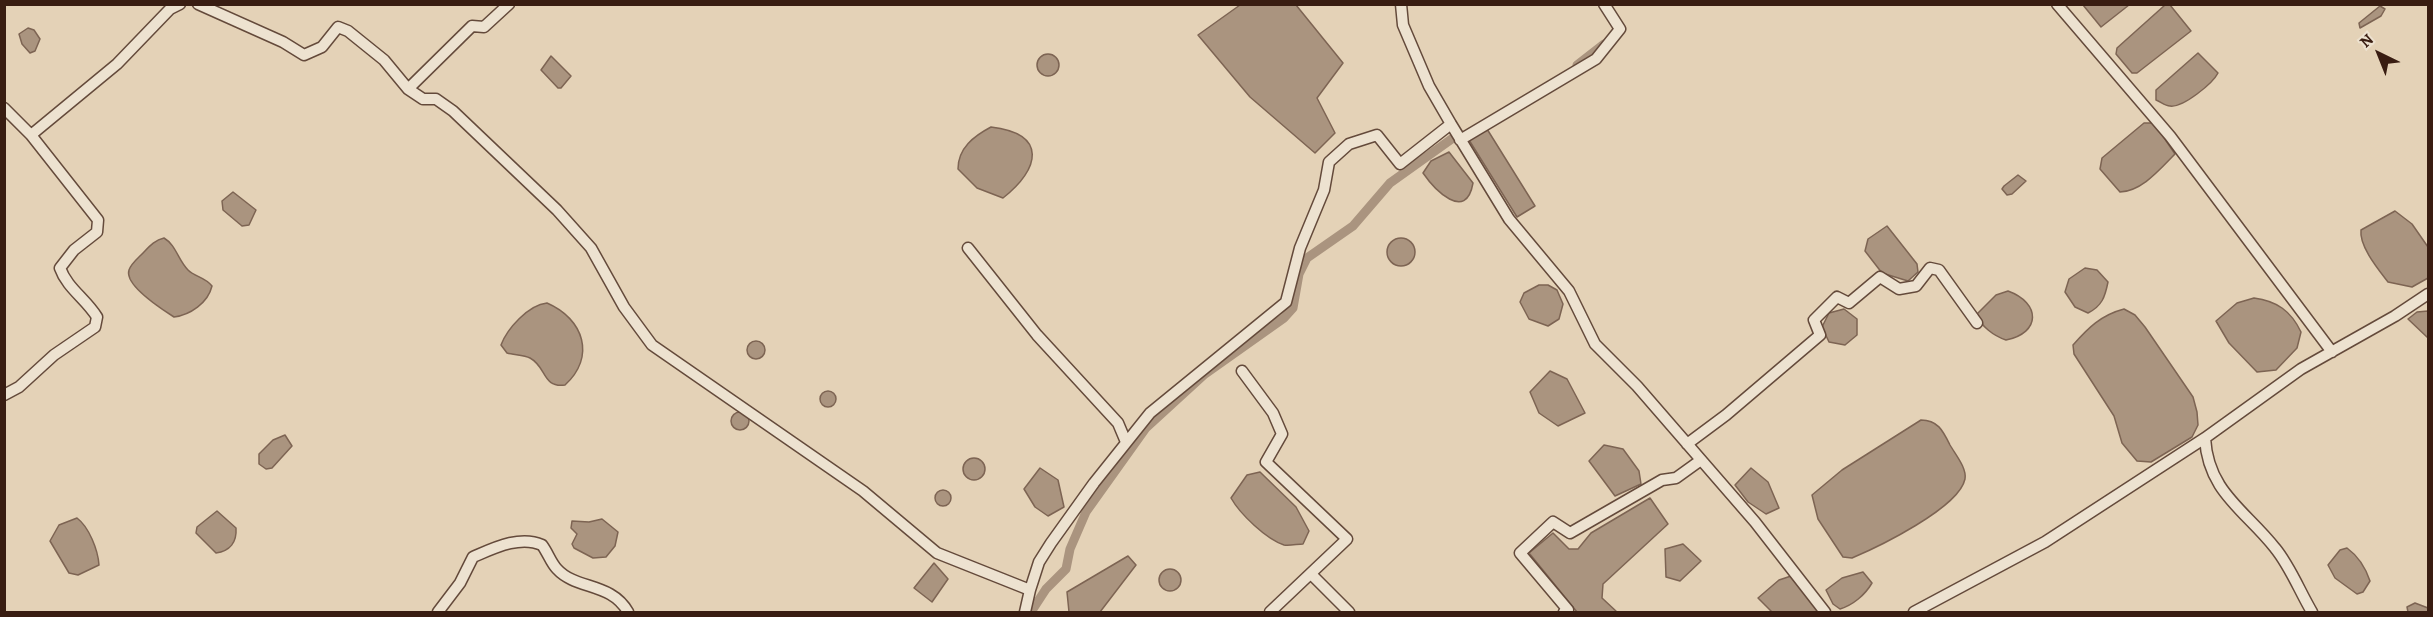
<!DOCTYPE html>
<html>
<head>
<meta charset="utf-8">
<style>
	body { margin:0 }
	#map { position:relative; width:2433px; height:617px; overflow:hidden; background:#e4d2b7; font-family:Alegreya,serif }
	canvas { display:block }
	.frame { position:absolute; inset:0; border:6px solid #391d12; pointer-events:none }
	.north { position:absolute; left:2349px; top:24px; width:60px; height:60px; -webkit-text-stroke:4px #ede2d0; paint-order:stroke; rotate:317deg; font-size:16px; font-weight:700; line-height:24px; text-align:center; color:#391d12 }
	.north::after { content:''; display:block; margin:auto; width:21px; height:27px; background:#391d12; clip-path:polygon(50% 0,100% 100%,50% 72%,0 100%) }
</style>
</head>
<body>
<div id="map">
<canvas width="2433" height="617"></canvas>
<div class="frame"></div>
<div class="north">N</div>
</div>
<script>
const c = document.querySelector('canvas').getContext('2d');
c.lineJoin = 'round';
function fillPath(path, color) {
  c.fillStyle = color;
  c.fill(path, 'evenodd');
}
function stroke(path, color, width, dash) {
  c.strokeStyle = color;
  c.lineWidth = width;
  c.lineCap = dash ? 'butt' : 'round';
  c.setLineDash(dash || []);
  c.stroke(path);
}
const water = new Path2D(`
	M1240 5H1296L1343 63 1317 98 1335 133 1315 153 1250 97 1198 35Z
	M2083 5H2129L2101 27Z
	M2165 5H2170L2191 31 2137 73H2132L2116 54 2117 48Z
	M2380 6 2385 9 2381 16 2360 28 2359 23Z
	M28 28 34 30 40 39 35 51 30 53 22 44 19 34Z
	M2198 53 2218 73C2213 83 2183 108 2170 106 2165 106 2161 102 2156 100V90Z
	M1037 65a11 11 0 1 1 22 0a11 11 0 1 1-22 0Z
	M551 56 571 76 561 88H558L541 70Z
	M2144 123H2154L2175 154C2159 170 2142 191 2120 192L2100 169 2102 158Z
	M991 127C1048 134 1040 169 1003 198L977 188 958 169C958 148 974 136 991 127Z
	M1487 129 1535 206 1517 217 1469 140Z
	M1449 152 1473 183C1466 223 1434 189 1423 173L1431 161Z
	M2018 175 2026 181 2012 194 2007 195 2002 189 2004 186Z
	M233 192 256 210 249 225 242 226 223 210 222 201Z
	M2395 211 2412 224 2428 247V278L2412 287 2388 282C2378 269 2359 246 2361 230Z
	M1887 226 1917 264 1918 272 1908 281 1882 273 1865 251 1868 239Z
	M164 238C176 245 178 260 188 270 195 277 205 277 212 286 208 303 190 315 174 317 163 310 124 285 129 270 131 264 137 259 141 255 148 248 154 240 164 238Z
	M1387 252a14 14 0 1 1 28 0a14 14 0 1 1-28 0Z
	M2085 268 2097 270 2108 282C2105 297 2102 306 2088 313L2075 307 2065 292 2069 279Z
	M1539 285H1548L1557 290 1563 304 1559 319 1548 326 1529 319 1520 302 1524 293Z
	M2008 291C2041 303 2041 333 2006 340 1994 336 1980 326 1977 314L1996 295Z
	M2254 298C2277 301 2291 311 2301 332L2297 348 2276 370 2257 372 2229 343 2216 321 2237 303Z
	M547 303C584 319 596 357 565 385 542 388 547 367 530 358 524 355 514 355 507 353L501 345C507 329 528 305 547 303Z
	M1844 309 1857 319V335L1845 345 1829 342 1822 327 1829 313Z
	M2124 309 2135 315 2145 327 2193 397 2197 412 2198 425 2192 437 2151 462 2137 461 2122 443 2114 416 2074 354 2073 345C2088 328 2101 315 2124 309Z
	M2428 311V338L2408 319 2417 312Z
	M747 350a9 9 0 1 1 18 0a9 9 0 1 1-18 0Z
	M1550 371 1567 379 1585 413 1558 426 1539 413 1530 392Z
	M820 399a8 8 0 1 1 16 0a8 8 0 1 1-16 0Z
	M731 421a9 9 0 1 1 18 0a9 9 0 1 1-18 0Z
	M1921 420C1938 420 1943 431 1950 445 1955 454 1967 468 1965 479 1959 508 1878 547 1852 558L1843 557 1818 519 1812 495 1842 470Z
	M285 435 292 446 272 468 266 469 259 464V454L273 440Z
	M1604 445 1623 449 1639 471 1641 484 1615 496 1589 461Z
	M963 469a11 11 0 1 1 22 0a11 11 0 1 1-22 0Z
	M1040 468 1058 480 1064 507 1048 516 1035 507 1024 489Z
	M1751 468 1768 482 1779 508 1766 514 1748 502 1735 485Z
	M1260 472 1296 507 1309 531 1303 544C1298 544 1289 546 1284 545 1266 539 1240 514 1231 498L1247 475Z
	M935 498a8 8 0 1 1 16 0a8 8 0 1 1-16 0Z
	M1650 498 1668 524 1603 584 1602 598 1617 612H1577L1529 553 1553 533 1569 549H1578L1591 533Z
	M217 511 236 528C237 542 230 551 216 553L196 533 197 527Z
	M77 518C89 527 98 550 99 565L78 575 69 573 50 541 59 525Z
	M602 519 618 532 615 546 606 557 593 558 574 548 572 544 577 534 571 528 572 521 589 522Z
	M1683 544 1701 561 1680 581 1666 577 1665 549Z
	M2347 548C2358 556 2366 569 2370 581L2363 592 2357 594 2335 578 2328 565 2340 550Z
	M1128 556 1136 565 1100 612H1069L1067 592Z
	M934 563 948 579 932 602 914 588Z
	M1159 580a11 11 0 1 1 22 0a11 11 0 1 1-22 0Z
	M1863 572 1872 583C1865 595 1853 605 1840 609L1833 604 1826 590 1842 578Z
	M1791 576 1820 612H1772L1758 598 1779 580Z
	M2415 603 2428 608V612H2408L2407 607Z`);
fillPath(water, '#aa947f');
stroke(water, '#7d6453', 1.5);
stroke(new Path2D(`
	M1577 65 1604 44
	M1031 612 1046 589 1066 569 1070 549 1086 512 1146 428 1205 374 1284 318 1293 308 1299 274 1307 258 1353 226 1390 183 1453 138`), '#aa947f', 9);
const minor = new Path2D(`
	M198 4 283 42 304 55 322 47 338 27 348 31 384 60 408 89 423 99H436L453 111 557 210 591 248 624 307 652 345 863 491 937 553 1030 590 1025 612
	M1401 4 1403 25 1429 86 1451 124 1509 219 1569 291 1595 344 1637 386 1755 522 1825 612
	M2057 4 2170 136 2332 352
	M408 89 472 26 484 27 509 4
	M4 108 31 135 98 220 97 232 74 250 60 268C67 288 86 299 97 317L95 327 54 355 19 387 4 395
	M31 135 117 64 170 9 180 4
	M1460 140 1596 59 1620 29 1604 4
	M968 248 1037 335 1118 423 1126 442
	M1242 371 1273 413 1282 434 1266 462 1347 539 1270 612
	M2205 438C2208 492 2245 510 2275 548 2290 566 2300 592 2312 612
	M1687 444 1726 415 1820 335 1814 320 1837 297 1849 303 1880 277 1899 289 1916 286 1930 268 1939 270 1977 323
	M1311 574 1349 612
	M1030 590 1039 562 1051 543 1094 483 1150 413 1286 302 1300 248 1324 190 1329 162 1349 144 1377 135 1400 164 1451 124
	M438 612 460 583 473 557C494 548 520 535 542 545 548 553 551 563 557 569 576 590 611 582 628 612
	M1564 612 1568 610 1520 553 1553 522 1570 533 1662 480 1676 478 1701 460
	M1914 612 2045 542 2205 438 2301 369 2395 316 2428 294`);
stroke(minor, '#644a3b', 13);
stroke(minor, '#ede2d0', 10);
</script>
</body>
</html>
